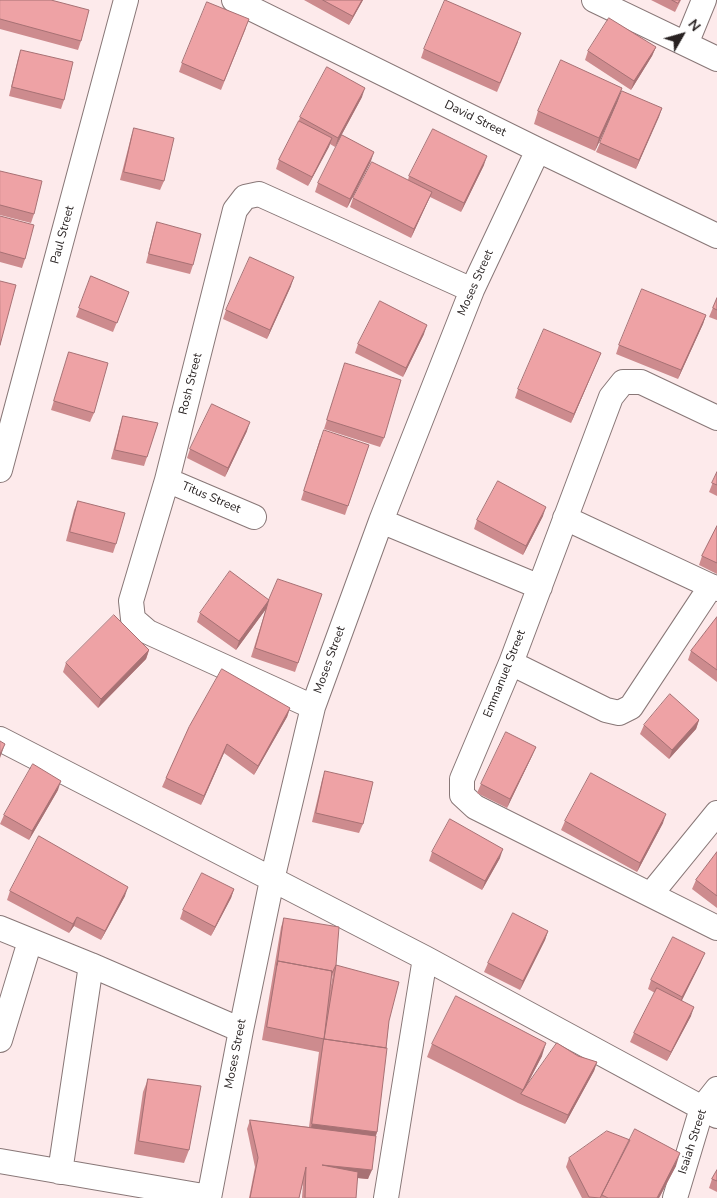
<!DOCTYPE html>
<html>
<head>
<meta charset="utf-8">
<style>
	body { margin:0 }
	#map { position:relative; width:717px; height:1198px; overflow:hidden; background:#fdeaeb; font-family:"Nunito Sans",sans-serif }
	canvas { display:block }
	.north { position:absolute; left:657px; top:10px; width:50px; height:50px; -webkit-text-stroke:4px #fff; paint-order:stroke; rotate:52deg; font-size:14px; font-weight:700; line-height:20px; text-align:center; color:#282222 }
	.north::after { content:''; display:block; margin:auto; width:18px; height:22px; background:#282222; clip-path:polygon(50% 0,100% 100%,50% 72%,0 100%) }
</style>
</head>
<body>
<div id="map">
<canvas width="717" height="1198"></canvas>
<div class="north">N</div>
</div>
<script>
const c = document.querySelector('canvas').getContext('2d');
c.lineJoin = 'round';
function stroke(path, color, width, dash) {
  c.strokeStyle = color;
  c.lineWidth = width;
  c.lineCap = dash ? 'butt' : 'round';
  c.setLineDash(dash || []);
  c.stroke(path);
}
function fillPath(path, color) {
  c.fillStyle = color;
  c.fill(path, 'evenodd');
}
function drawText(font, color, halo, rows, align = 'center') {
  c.font = font + ' "Nunito Sans",sans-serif';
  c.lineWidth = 5;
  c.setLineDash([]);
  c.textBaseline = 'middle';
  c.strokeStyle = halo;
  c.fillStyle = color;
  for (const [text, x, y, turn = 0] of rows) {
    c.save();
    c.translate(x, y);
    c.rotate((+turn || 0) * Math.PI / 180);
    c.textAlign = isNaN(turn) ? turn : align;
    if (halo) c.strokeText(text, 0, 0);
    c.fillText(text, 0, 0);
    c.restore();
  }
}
const minor = new Path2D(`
	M234 0 538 150 717 236
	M594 0 717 59
	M686 44 704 0
	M717 418 641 382H623L611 397 511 663 462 779V795L475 807 717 928
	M0 470 126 0
	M167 480 254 517
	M565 518 717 589
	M381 521 540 587
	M511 663 606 710 619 713 631 707 711 586
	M313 707 148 632 133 619 131 601 167 480 235 210 245 197 259 194 472 290
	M0 739 425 958 717 1116
	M651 894 717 813
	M0 928 91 965 241 1030
	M0 1040 30 941
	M0 1161 209 1197
	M60 1172 91 965
	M209 1198 241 1030 272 880 313 707 381 521 472 290 538 150
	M386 1198 425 958
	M675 1198 702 1108 717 1089`);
stroke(minor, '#877', 26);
stroke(minor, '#fff', 24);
fillPath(new Path2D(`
	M0 0 81 41 78 50 0 29Z
	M304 0H363L349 25Z
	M651 0H681L675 12Z
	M246 28 221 90 179 72 182 63Z
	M518 42 497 92 421 58 424 49Z
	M656 47 652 56 631 90 585 60 588 51Z
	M21 50 64 100 61 109 9 96 18 59Z
	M362 97 335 147 330 144 308 186 276 169 279 160 297 126 300 117Z
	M618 101 595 151 534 124 538 111Z
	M662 108 636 169 596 152 600 143Z
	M134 128 164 181 160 190 120 180 131 137Z
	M371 161 347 208 315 192 318 183Z
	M484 165 461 212 430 197 411 238 350 207 353 198 408 180 409 176Z
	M0 171 34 214 31 223 0 215Z
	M0 216 25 259 22 268 0 262Z
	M157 222 193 265 190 274 146 263 154 231Z
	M91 276 129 292 113 332 76 317Z
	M291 286 267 339 223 319 226 310Z
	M717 298V320L709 317Z
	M706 315 703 324 678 379 616 354 619 345Z
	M424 334 403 377 355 353 358 344Z
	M69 352 94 413 90 422 51 410Z
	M601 353 571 423 515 398 518 389Z
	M345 363 384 438 380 447 324 429Z
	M123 416 147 457 144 466 111 459 120 425Z
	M247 431 225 477 187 458 190 449Z
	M320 439 369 445 345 515 301 500Z
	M717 472V496L709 492Z
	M78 501 116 544 113 553 66 541 74 510Z
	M543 516 523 555 474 529 477 520Z
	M717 526V574L699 565 702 556Z
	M322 594 295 672 251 657 266 609 236 650 197 622 200 613 269 600Z
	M717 617V682L688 660 691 651Z
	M149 650 146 659 98 708 63 672 66 663Z
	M290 708 287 717 254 775 224 753 201 805 162 787 166 778Z
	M699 720 696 729 669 759 640 734 644 725Z
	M536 747 532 756 507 808 477 793 481 784Z
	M325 771 363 824 359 833 312 822 322 780Z
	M58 790 29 840 0 824 4 815Z
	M565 821 663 823 637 872 561 830Z
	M432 852 500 858 482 890 429 861Z
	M717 852V908L692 889 696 880Z
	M234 889 231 898 211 936 180 919 183 910Z
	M10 891 125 896 101 940 74 926 69 933 7 900Z
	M284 918 336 965 389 1021 386 1048 377 1132 376 1136 368 1179 357 1178 356 1198H302L303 1183 299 1198H249L255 1167 247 1129 250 1120 309 1127 319 1052 262 1040 281 927ZM333 974 329 996 332 977Z
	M548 931 545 940 520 990 484 972 488 963Z
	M701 962 682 1000 691 1016 667 1061 630 1042 634 1033 655 993 648 989 651 980Z
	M432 1044 542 1056 526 1087 578 1056 597 1062 594 1071 565 1124 518 1103 427 1057Z
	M148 1079 189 1150 184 1163 134 1154 143 1092Z
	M569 1158 676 1166 659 1198H582L566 1167Z
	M717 1170V1192L709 1188 712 1179Z`), '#cd8b8e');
fillPath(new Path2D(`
	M362 0H363L349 25 353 16Z
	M656 47 652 56 631 90 634 81Z
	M365 88 362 97 335 147 338 138Z
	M622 88 618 101 595 151 599 138Z
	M662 108 659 117 636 169 639 160Z
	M332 138 329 147 308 186 312 177Z
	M374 152 371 161 347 208 350 199Z
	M487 156 484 165 461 212 464 203Z
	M432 192 428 201 411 238 414 229Z
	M294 277 291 286 267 339 270 330Z
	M706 315 703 324 678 379 681 370Z
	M427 325 424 334 403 377 406 368Z
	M601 353 597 362 571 423 574 414Z
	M250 422 247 431 225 477 228 468Z
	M546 507 543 516 523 555 526 546Z
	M269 600 266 609 236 650 239 641Z
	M149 650 146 659 98 708 101 699Z
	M290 708 287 717 254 775 258 766Z
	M699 720 696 729 669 759 672 750Z
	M5 744 0 758V754Z
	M227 744 224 753 201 805 204 796Z
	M536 747 532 756 507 808 510 799Z
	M61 781 58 790 29 840 32 831Z
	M666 814 663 823 637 872 640 863Z
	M503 849 500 858 482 890 485 881Z
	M128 887 125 896 101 940 105 931Z
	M234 889 231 898 211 936 215 927Z
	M77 917 74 926 69 933 73 924Z
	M548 931 545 940 520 990 523 981Z
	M705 953 701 962 679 1006 682 997Z
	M694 1007 691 1016 667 1061 671 1052Z
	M546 1043 542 1056 522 1094H521Z
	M597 1062 594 1071 565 1124 568 1115Z
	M312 1124 377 1132 372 1145 308 1137Z
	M680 1153 676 1166 659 1198H657Z
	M322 1165 372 1170 368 1179 318 1174Z`), '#a77174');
const building = new Path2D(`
	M0 0H51L89 10 81 41 0 19Z
	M323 0H362L353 16Z
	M445 0 521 33 500 83 424 49Z
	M672 0H680L678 3Z
	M207 2 249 19 224 81 182 63Z
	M609 18 656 47 634 81 588 51Z
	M21 50 73 62 64 100 12 87Z
	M561 60 622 88 599 138 538 111Z
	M327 67 365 88 338 138 300 117Z
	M622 91 662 108 639 160 600 143Z
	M299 121 332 138 312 177 279 160Z
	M134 128 174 138 164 181 124 172Z
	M433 129 487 156 464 203 409 176Z
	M342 135 374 152 350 199 318 183Z
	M372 162 432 192 414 229 353 198Z
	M0 171 42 181 34 214 0 205Z
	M0 216 34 225 25 259 0 252Z
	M157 222 201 234 193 265 149 254Z
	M250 257 294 277 270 330 226 310Z
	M91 276 129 292 117 323 79 308Z
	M0 281 16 285 0 345Z
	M642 289 706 315 681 370 619 345Z
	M717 298V310L713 308Z
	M380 301 427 325 406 368 358 344Z
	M544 329 601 353 574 414 518 389Z
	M69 352 108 363 94 413 54 401Z
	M345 363 401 380 384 438 327 420Z
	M212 404 250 422 228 468 190 449Z
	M123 416 158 423 147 457 115 450Z
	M324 430 369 445 348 506 304 491Z
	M717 472V485L712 483Z
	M498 481 546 507 526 546 477 520Z
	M78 501 125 513 116 544 70 532Z
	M717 526V563L702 556Z
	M230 571 269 600 239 641 200 613Z
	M278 579 322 594 298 663 255 648 269 599Z
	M114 615 149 650 101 699 66 663Z
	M717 617V670L691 651Z
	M222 669 290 708 258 766 227 744 204 796 166 778 189 727Z
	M670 694 699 720 672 750 644 725Z
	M506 732 536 747 510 799 481 784Z
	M0 741 5 744 0 754Z
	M33 764 61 781 32 831 4 815Z
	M325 771 373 782 363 824 316 813Z
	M591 773 666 814 640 863 565 821Z
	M450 819 503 849 485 881 432 852Z
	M39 836 128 887 105 931 77 917 73 924 10 891Z
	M717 852V896L696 880Z
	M202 873 234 889 215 927 183 910Z
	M513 913 548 931 523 981 488 963Z
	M284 918 339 927 336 965 399 982 389 1021 386 1048 324 1039 336 965 332 973V971L278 961 277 965Z
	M673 937 705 953 682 997 651 980Z
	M278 961 332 971 324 1039 267 1027Z
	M657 988 694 1007 671 1052 634 1033Z
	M456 996 546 1043 523 1090 432 1044Z
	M324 1039 387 1048 377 1132 312 1124Z
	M557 1043 578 1056 597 1062 568 1115 521 1094Z
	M148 1079 201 1086 189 1150 139 1141Z
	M250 1120 376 1136 372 1170 322 1165 358 1172 356 1198H305L306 1167 299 1198H250L258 1158Z
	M635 1129 680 1153 657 1198H608L602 1195Z
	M607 1131 630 1140 600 1198 589 1197 569 1158Z
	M717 1170V1181L712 1179Z`);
fillPath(building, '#eea2a5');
stroke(building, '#a77174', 1);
drawText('12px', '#282222', '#fff', [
	["David Street",475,119,26],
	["Paul Street",63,235,-75],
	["Moses Street",476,283,-66],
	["Rosh Street",191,384,-76],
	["Titus Street",211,498,23],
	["Moses Street",330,660,-70],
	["Emmanuel Street",505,674,-68],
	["Moses Street",236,1054,-79],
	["Isaiah Street",693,1142,-72]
]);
</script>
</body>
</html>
